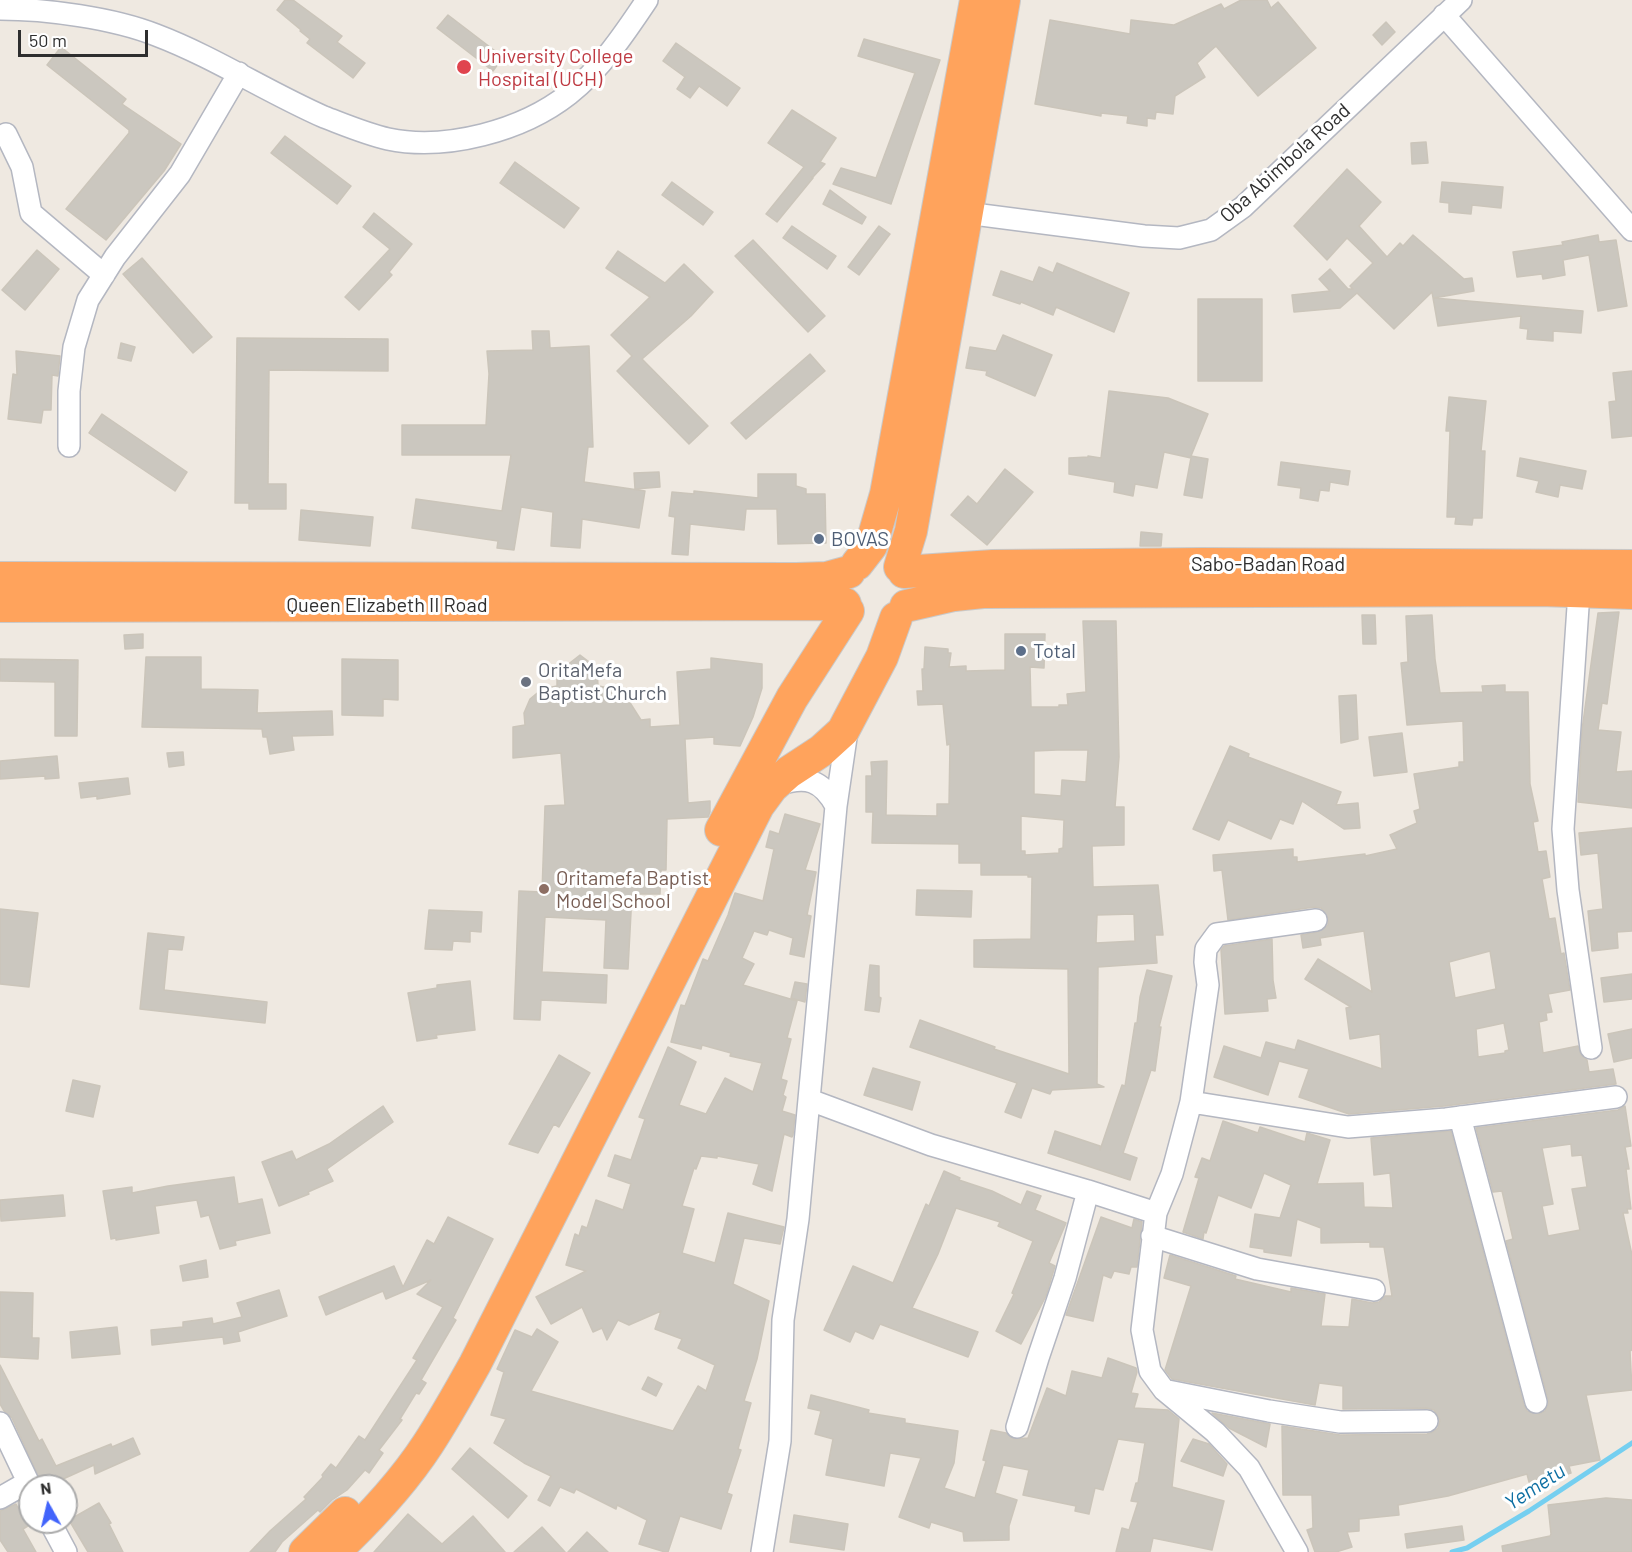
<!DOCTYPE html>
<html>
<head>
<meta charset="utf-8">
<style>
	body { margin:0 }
	#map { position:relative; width:1632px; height:1552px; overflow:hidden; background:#efe9e1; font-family:Barlow,sans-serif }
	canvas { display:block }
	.north { position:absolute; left:18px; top:1474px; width:60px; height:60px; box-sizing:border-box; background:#fff; border:2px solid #ababab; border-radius:50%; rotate:352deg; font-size:16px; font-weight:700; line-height:24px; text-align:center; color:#2e2e2e }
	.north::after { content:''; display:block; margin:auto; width:21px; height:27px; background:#4264fb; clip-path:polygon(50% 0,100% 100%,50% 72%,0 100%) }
	.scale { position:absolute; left:18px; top:30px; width:130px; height:27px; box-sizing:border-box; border:3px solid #2e2e2e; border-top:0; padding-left:8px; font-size:18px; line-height:21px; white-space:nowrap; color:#2e2e2e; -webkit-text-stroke:4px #fff; paint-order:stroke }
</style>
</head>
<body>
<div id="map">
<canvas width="1632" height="1552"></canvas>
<div class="north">N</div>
<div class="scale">50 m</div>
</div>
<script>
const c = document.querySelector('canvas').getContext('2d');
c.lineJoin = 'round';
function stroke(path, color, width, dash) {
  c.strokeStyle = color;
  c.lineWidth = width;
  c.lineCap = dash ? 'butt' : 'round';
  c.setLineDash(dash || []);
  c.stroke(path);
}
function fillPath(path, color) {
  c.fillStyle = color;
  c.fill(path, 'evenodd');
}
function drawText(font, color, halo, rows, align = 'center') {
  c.font = font + ' Barlow,sans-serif';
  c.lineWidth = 6;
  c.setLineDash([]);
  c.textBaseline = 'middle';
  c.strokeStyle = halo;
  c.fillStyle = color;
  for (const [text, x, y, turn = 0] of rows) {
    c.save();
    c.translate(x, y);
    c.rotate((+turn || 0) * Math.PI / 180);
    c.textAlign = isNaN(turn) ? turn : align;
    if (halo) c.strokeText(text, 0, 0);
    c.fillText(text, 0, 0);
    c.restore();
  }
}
stroke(new Path2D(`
	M1452 1552 1467 1548 1529 1511 1632 1443`), '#75cff0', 5);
const building = new Path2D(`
	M285 0H293L342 36 337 42 365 63 353 78 307 43 310 39 300 31 301 30 277 10Z
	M1241 0H1267L1271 8 1278 2 1316 48 1258 96 1216 46 1197 63 1205 77 1175 96 1173 114 1156 112 1155 119 1147 118V126L1127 123 1128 116 1101 113V116L1035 104 1050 20 1130 34 1131 20 1174 25 1221 4 1224 9Z
	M448 15 503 57 493 71 437 28Z
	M1386 22 1395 32 1382 45 1373 35Z
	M864 39 940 60 891 204 833 184 841 168 876 178 915 73 858 56Z
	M676 43 740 88 727 106 699 86 690 98 677 89 685 77 663 61Z
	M61 47 126 99 122 104 181 144 164 171 106 240 66 209 129 133V130L47 65Z
	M792 110 836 138 820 162 825 164 813 177H811L813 178 777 222 766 214 804 167 768 143Z
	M285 136 351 186 337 204 271 153Z
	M1426 142 1428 163 1412 164 1411 143Z
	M515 162 579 208 564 228 500 183Z
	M1347 169 1381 202 1359 226 1387 257 1400 243 1403 246 1413 235 1464 279 1472 278 1474 291 1434 298 1583 311 1581 333 1553 331V341L1527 339 1528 329 1520 328 1521 316 1438 326 1432 292 1394 329 1357 293 1340 308 1294 312 1292 295 1330 291 1319 279 1330 269 1348 289H1353L1350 286 1373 263 1347 238 1327 260 1294 226Z
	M672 182 713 212 703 225 662 195Z
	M1442 182 1503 187 1501 208 1472 205 1471 214 1449 212V203L1440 202Z
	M830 190 866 217 862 224 823 204Z
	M374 213 412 244 389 272 392 275 359 310 345 297 390 249 363 227Z
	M792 226 836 256 827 269 783 238Z
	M879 226 890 234 859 275 848 267Z
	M1598 235 1599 242 1616 240 1627 306 1598 311 1589 255 1563 260 1565 275 1543 279 1542 274 1517 277 1513 252 1563 245 1562 242Z
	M753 240 825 316 808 332 735 256Z
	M37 250 59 269 25 310 2 290Z
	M618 251 665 283 684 264 713 292 691 316 642 359 708 426 689 444 617 371 632 356 611 335 650 297 606 268Z
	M142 258 212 337 193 353 123 274Z
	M1057 263 1129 293 1114 332 1056 307 1053 315 1021 302 1020 304 993 295 1001 271 1033 282 1039 267 1053 273Z
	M1198 299H1262V381H1198Z
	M532 331H549L550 348 589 346 593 447H588L584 482 645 491 639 528 582 519 580 548 551 546 553 512 521 507 514 550 497 548 498 541 412 528 416 499 502 511 511 455H402V425H486L489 374 487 351 533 350Z
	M1003 335 1052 355 1035 396 986 375 987 371 966 368 970 347 996 351Z
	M237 338 388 339V371L269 370 268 484H286V509H249V503H235Z
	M121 343 135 347 131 361 118 358Z
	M16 351 60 356 58 376 52 375 51 410H43L41 423 8 419 13 374 17 375Z
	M810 354 825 371 746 439 731 423Z
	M1632 371V436L1612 438 1609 402 1616 401 1613 373Z
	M1109 391 1168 398 1208 414 1191 456 1208 459 1202 498 1184 495 1191 458 1164 452 1157 488 1135 484 1133 496 1114 492 1115 482 1069 474V458L1088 457V456L1101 458Z
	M1449 397 1486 401 1481 451H1485L1482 518H1473L1472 525 1455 524 1456 517H1447L1450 431H1446Z
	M102 414 187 472 175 491 89 433Z
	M1520 458 1586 471 1582 489 1560 485 1558 497 1536 492 1539 481 1517 476Z
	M1281 462 1350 471 1348 485 1330 482 1329 491 1320 490 1318 501 1300 498 1301 488 1278 485Z
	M1005 469 1033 492 987 545 951 515 968 496 977 504Z
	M659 472 660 487 635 489 634 473Z
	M758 474H796V486L806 489V494H825L826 543 778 544 777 509H746L744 530 690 524 688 555 672 554 675 517 669 516 672 492 694 494V491L758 498Z
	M301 510 373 517 370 546 299 540Z
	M1141 532 1162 534 1161 546H1140Z
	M1619 612 1607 704 1602 703 1598 730 1621 732 1616 772 1632 771V808L1578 802 1582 730 1598 613Z
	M1362 615H1375L1376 644H1363Z
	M1432 615 1435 659 1440 693 1483 692 1482 686 1505 685V692H1528L1530 784 1538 821 1533 822 1538 852 1546 851 1550 877 1542 879 1549 919 1555 918 1561 954 1564 953 1570 990 1548 994 1552 1012 1546 1013 1547 1020 1539 1022 1543 1053 1578 1046 1581 1055 1587 1060 1589 1072 1613 1069 1616 1084 1445 1106 1349 1114 1299 1097 1309 1069 1279 1061 1268 1095 1214 1077 1224 1046 1261 1058 1266 1042 1295 1050 1298 1040 1382 1069 1380 1034 1350 1039 1346 1008 1351 1007 1305 979 1318 959 1372 992 1364 931 1320 938 1321 945 1303 948 1301 935 1318 932 1328 925V918L1321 908 1314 907 1228 920 1222 870 1214 871 1213 855 1293 849V857H1297V862L1365 854V856L1397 849 1390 835 1417 823 1414 811 1420 809 1414 774 1459 767V762H1464L1463 721 1407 725 1401 663 1408 662 1406 616ZM1490 951 1496 989 1455 998 1449 962ZM1504 1023 1509 1050 1505 1051V1053L1478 1057 1476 1029Z
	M1083 621H1116L1119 757 1115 807H1124V845L1092 846 1093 887 1158 885 1163 935H1155L1157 963 1098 967 1097 1084 1104 1087 1052 1090 1050 1094 1032 1088 1021 1118 1005 1112 1017 1083 910 1047 920 1020 995 1047 994 1049 1069 1074 1068 969 974 967V940L1031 939 1032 877H1028V875H981V863H959V844L872 843 873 812H866V776H872L871 762 887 761 886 815 937 816V804H949L950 744 947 745 943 704 918 705 917 691H923L922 669H924L925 647 948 649V653H951L949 667 966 666V671L1005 670V634H1045L1044 668 1030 667 1031 707H1059V705H1068L1067 694 1086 692ZM1057 750H1088L1086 782 1062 780 1061 796 1034 794V751ZM1021 816 1064 820 1063 848 1059 849V853L1025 855V851H1021ZM1134 914 1135 941 1096 943 1097 915Z
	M143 634V648L125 649 124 635Z
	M580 655 597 668 598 686 610 688 627 698 641 720 650 719V727L680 725 677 672 711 669V658L762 664V688L753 717 740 746 714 744V737L685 739 688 803 710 801V812L708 817 667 819 666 870H661L660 894H632L628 969 604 968 606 920 545 917 542 972 607 975 606 1003 541 1000 540 1020 514 1019 519 891 542 892 545 806 565 805 561 753 513 758V727L525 725 524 713 530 699 542 689 557 686V673Z
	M146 657H201V689L258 690 257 713 332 711 333 735 292 736 294 750 270 754 267 737H263L262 729 142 727Z
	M0 659 78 660 77 736H55V682L0 681Z
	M342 659 398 660V700L383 699V716L342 715Z
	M1356 695 1358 739 1341 743 1339 696Z
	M1402 733 1407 772 1374 776 1369 737Z
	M1230 746 1249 754 1248 757 1341 792 1336 805 1358 803 1360 828 1344 829 1302 801 1293 824 1280 819 1271 839 1228 820 1219 840 1193 829Z
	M183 752 184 765 169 767 167 753Z
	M57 756 59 778 45 779V776L0 779V761Z
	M128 778 130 794 97 799V796L81 798 79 783Z
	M785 814 820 824 805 870 816 872 807 915 811 916 804 957 790 954 793 938 769 930 767 935 754 931 742 958 754 964 743 985 797 1001 787 1038 791 1039 781 1079 787 1081 783 1095 786 1097 782 1111 795 1115 793 1135 792 1137 784 1134 772 1191 753 1184 759 1164 717 1156V1158L701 1156 696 1169 694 1168 682 1206 694 1209 682 1253 715 1263 728 1213 784 1227 780 1244 744 1238 733 1284 769 1301 757 1359 744 1401 751 1403 738 1449 741 1450 727 1493 732 1495 721 1529 680 1516 668 1552H665L639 1544 647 1520 617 1505 616 1509 576 1489 574 1493 560 1487 550 1506 538 1500 551 1476 524 1463 494 1443 506 1419 491 1415 504 1372 497 1369 515 1330 532 1337 537 1329 558 1342 531 1391 673 1431 698 1386 706 1391 715 1365 678 1348 682 1339 655 1329 661 1311 629 1325 618 1320 607 1340 602 1328 593 1332 582 1307 551 1324 536 1297 586 1271 566 1265 575 1234 579 1236 582 1226 587 1228 596 1200 623 1210 631 1184 608 1176 615 1155 631 1160 645 1119 639 1117 668 1047 696 1062 679 1105 706 1114 725 1078 753 1092 762 1063 730 1056 731 1053 702 1045 701 1049 671 1042 681 1005 685 1006 703 959 708 961 728 915 735 893 763 901 774 849 766 847 770 831 779 834Z
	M1632 828V931L1617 932 1618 948 1592 951 1588 911 1603 909 1598 853 1581 855 1579 833Z
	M917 890 972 891 971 917 916 915Z
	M0 909 38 913 29 987 0 984Z
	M429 910 482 912 481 932 470 931V942L453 941 452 950 425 949Z
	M148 933 184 937 182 950 168 949 164 990 267 1002 265 1023 140 1009Z
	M1272 939 1273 980 1276 998 1267 999 1268 1011 1225 1014 1221 950 1224 946Z
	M870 965 879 966V997L881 998 879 1012 865 1010Z
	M1147 970 1172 976 1159 1027H1161L1155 1071 1151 1070 1123 1153 1137 1158 1130 1180 1048 1153 1055 1131 1100 1146V1150L1122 1085 1125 1086 1135 1023H1137L1140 997Z
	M1632 974V999L1604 1002 1601 978Z
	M470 981 475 1030 436 1035 437 1038 417 1041 408 993 437 988V985Z
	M795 982 807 984 805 1002 791 998Z
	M1632 1029V1058L1614 1062 1608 1034Z
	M559 1055 590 1073 559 1127 554 1124 538 1153 509 1144Z
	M873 1068 920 1082 912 1110 864 1095Z
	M73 1080 100 1086 93 1117 66 1111Z
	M383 1106 393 1122 327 1169 333 1181 308 1192 309 1194 279 1206 262 1162 292 1151 296 1160 329 1144Z
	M1625 1106 1631 1146 1625 1147 1629 1169H1626L1631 1209H1627L1628 1213H1623L1632 1255V1350L1630 1351 1632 1390 1586 1395 1600 1460 1569 1466 1571 1473 1557 1477 1556 1473 1529 1482 1527 1474 1448 1496 1398 1505 1399 1515 1359 1519V1531L1347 1532 1352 1547 1336 1552H1315L1307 1530 1313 1528 1312 1495H1283L1282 1426 1340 1435 1427 1434 1433 1432 1438 1428 1440 1420 1434 1410 1427 1408 1343 1409V1386L1319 1383 1315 1405 1172 1379 1165 1370 1191 1286 1164 1278 1170 1255 1236 1276 1235 1279 1291 1292V1288L1325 1294 1321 1326 1349 1327 1352 1299 1372 1303 1379 1302 1385 1296H1392L1384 1247H1370V1242L1321 1243V1228L1297 1219 1291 1256 1264 1252V1249L1250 1247 1255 1214 1280 1218 1291 1185 1264 1173 1251 1208 1218 1195 1206 1233 1204 1232 1203 1239 1183 1232 1199 1178 1195 1177 1202 1158 1210 1161 1223 1121 1258 1133 1260 1127 1305 1142 1307 1133 1330 1140 1317 1184 1363 1183 1364 1207 1393 1208 1390 1173 1374 1175 1371 1138 1451 1131 1524 1405 1527 1411 1539 1414 1545 1411 1548 1405V1399L1506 1241 1513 1239 1502 1191 1493 1192 1476 1128 1618 1110ZM1571 1144 1572 1156 1582 1155 1587 1187 1572 1189 1580 1230 1548 1236 1542 1206 1553 1204 1542 1148Z
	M944 1171 960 1178 959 1180 992 1191 1021 1205 1027 1191 1041 1196 1035 1210 1066 1223 1049 1263 1055 1266 1046 1296 1021 1344 996 1331 1014 1294 1012 1293 1033 1241 998 1226 1000 1222 956 1208 938 1254 912 1308 978 1332 968 1357 880 1324 873 1339 855 1331 850 1342 824 1330 853 1266 893 1283 926 1204 929 1206Z
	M234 1177 238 1204 262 1199 270 1233 235 1241 236 1245 220 1249 209 1215 201 1217 197 1200 155 1206 159 1233 116 1240V1238L111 1239 103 1191 132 1187V1193L168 1186Z
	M63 1195 65 1216 1 1221 0 1200Z
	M448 1217 493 1239 453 1318 456 1320 421 1380 426 1383 419 1394 416 1393 400 1419 402 1420 379 1450 383 1453 369 1473 365 1470 347 1490 332 1500 320 1512 318 1510 282 1542 275 1552H250L270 1531 306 1499 304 1497 323 1477 322 1475 331 1464 336 1468 359 1436 365 1440 417 1360 413 1358 443 1307 417 1294 431 1280 386 1299 383 1291 326 1315 319 1297 394 1266 403 1287 427 1240 434 1244Z
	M1101 1217 1132 1228 1134 1219 1142 1222 1137 1267H1131L1129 1274 1114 1271 1111 1278 1103 1275 1093 1321 1066 1315Z
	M206 1260 208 1277 183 1281 180 1266Z
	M279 1290 287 1316 238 1332 240 1341 224 1344 223 1337 152 1345 151 1330 183 1327V1322L212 1318 213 1324 242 1317 237 1303Z
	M0 1292 33 1293 32 1338H39L38 1359 0 1357Z
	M117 1327 120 1354 72 1358 70 1332Z
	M1108 1358 1136 1368 1137 1372 1131 1393 1138 1394 1134 1408 1168 1410 1179 1419 1172 1487 1224 1501 1212 1550 1153 1538 1150 1552H1116L1122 1528 1129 1530 1138 1502 1131 1501 1136 1483H1138L1145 1443 1118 1439 1103 1490 1095 1488 1089 1514 1075 1511 1076 1506 1023 1495 1029 1470 1003 1465 995 1493 1017 1500 1009 1526V1540L964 1541 963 1532 931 1522 929 1528 899 1517 921 1458 890 1453 884 1486 826 1475 833 1439 815 1434 821 1411 808 1408 811 1395 869 1410 868 1413 905 1419V1423L958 1431 954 1463 944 1488 975 1498 986 1461 983 1460 991 1430 1006 1433 1014 1439 1028 1438 1047 1388 1066 1396 1072 1371 1102 1378Z
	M0 1365 39 1441 42 1439 56 1466 111 1444 112 1447 133 1438 140 1454 95 1474 94 1465 63 1479 66 1486H43L12 1418 4 1411 0 1404Z
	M648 1377 662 1384 656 1396 642 1389Z
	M1212 1413 1270 1424 1266 1447 1229 1428Z
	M1193 1439 1209 1444 1227 1464 1223 1476 1181 1461Z
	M470 1448 527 1496 508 1518 452 1469Z
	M1606 1498 1632 1500V1552H1503L1502 1546 1550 1536 1551 1534 1548 1505Z
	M99 1503 111 1523 109 1524 123 1552H88L69 1520Z
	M16 1504 21 1513 24 1511 31 1524 23 1529 36 1552H8L0 1540V1511Z
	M408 1514 442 1544 473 1516 505 1552H374Z
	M794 1515 848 1524 844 1550 790 1542Z
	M1462 1526 1464 1540 1407 1548 1405 1534Z
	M542 1527 565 1552H514Z
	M587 1532 608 1552H568Z`);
fillPath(building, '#cbc7bf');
stroke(building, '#cbc5ba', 1.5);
const minor = new Path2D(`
	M0 9C46 9 113 18 156 35 214 57 267 92 324 117 345 125 366 134 388 139 446 151 522 131 569 94 600 70 625 33 647 0
	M1444 15 1632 230
	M6 134 22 167 31 213 104 275
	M966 213 1144 236 1179 238 1211 230 1243 207 1461 0
	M69 446V391L74 347 88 300 115 257 180 174 239 73
	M1579 592 1563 829 1568 890 1591 1048
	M778 785C806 775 822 780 836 806
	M810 1100 931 1145 1088 1191 1156 1213
	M1191 1102 1348 1127 1446 1119 1616 1097
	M1460 1117 1536 1402
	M1152 1236 1257 1269 1374 1290
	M1168 1391 1269 1411 1340 1422 1427 1421
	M0 1423 30 1486
	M1017 1427 1038 1358 1065 1278 1088 1191
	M0 1498 28 1482
	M50 1522 66 1552
	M762 1552 780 1441 783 1320 798 1219 836 806 848 724
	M1297 1552 1249 1468 1215 1432 1164 1390 1150 1371 1142 1330 1156 1213 1172 1174 1191 1102 1208 985 1205 962 1206 949 1217 934 1316 920`);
const highway = new Path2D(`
	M857 564 871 546 886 494 976 0
	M900 567 911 531 1004 0
	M904 572 993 566 1202 564 1632 566
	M0 578 797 579 827 578 849 572
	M0 606 845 604
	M906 606 954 595 983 592 1540 590 1632 593
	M721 830 792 698 848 611
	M305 1552 345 1513
	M334 1552C369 1519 402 1484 428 1444 445 1418 460 1391 475 1364L758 806 772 787 789 772 821 751 843 731 882 657 896 618`);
stroke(minor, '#b4b7c1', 24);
stroke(highway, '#c9c9c9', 34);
stroke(minor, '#fff', 21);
stroke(highway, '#ffa35c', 32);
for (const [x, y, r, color] of [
	[464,67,8,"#e0444e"],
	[819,539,6,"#5c6f8a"],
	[1021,651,6,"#5c6f8a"],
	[526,682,6,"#6b7280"],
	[544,889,6,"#8d6e63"]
]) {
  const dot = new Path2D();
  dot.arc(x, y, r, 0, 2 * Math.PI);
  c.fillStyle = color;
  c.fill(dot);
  stroke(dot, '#fff', 2);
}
drawText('20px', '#be3a42', '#fff', [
	["University College",478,56],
	["Hospital (UCH)",478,79]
], 'left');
drawText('20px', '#2e2e2e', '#fff', [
	["Oba Abimbola Road",1285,163,-42],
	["Sabo-Badan Road",1268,564],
	["Queen Elizabeth II Road",387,605]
]);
drawText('20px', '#4e5e75', '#fff', [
	["BOVAS",831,539],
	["Total",1033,651]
], 'left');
drawText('20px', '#5b616d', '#fff', [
	["OritaMefa",538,670],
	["Baptist Church",538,693]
], 'left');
drawText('20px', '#785e54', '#fff', [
	["Oritamefa Baptist",556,878],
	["Model School",556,901]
], 'left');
drawText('italic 21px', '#0d6fa3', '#fff', [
	["Yemetu",1535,1487,-33]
]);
</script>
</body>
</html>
